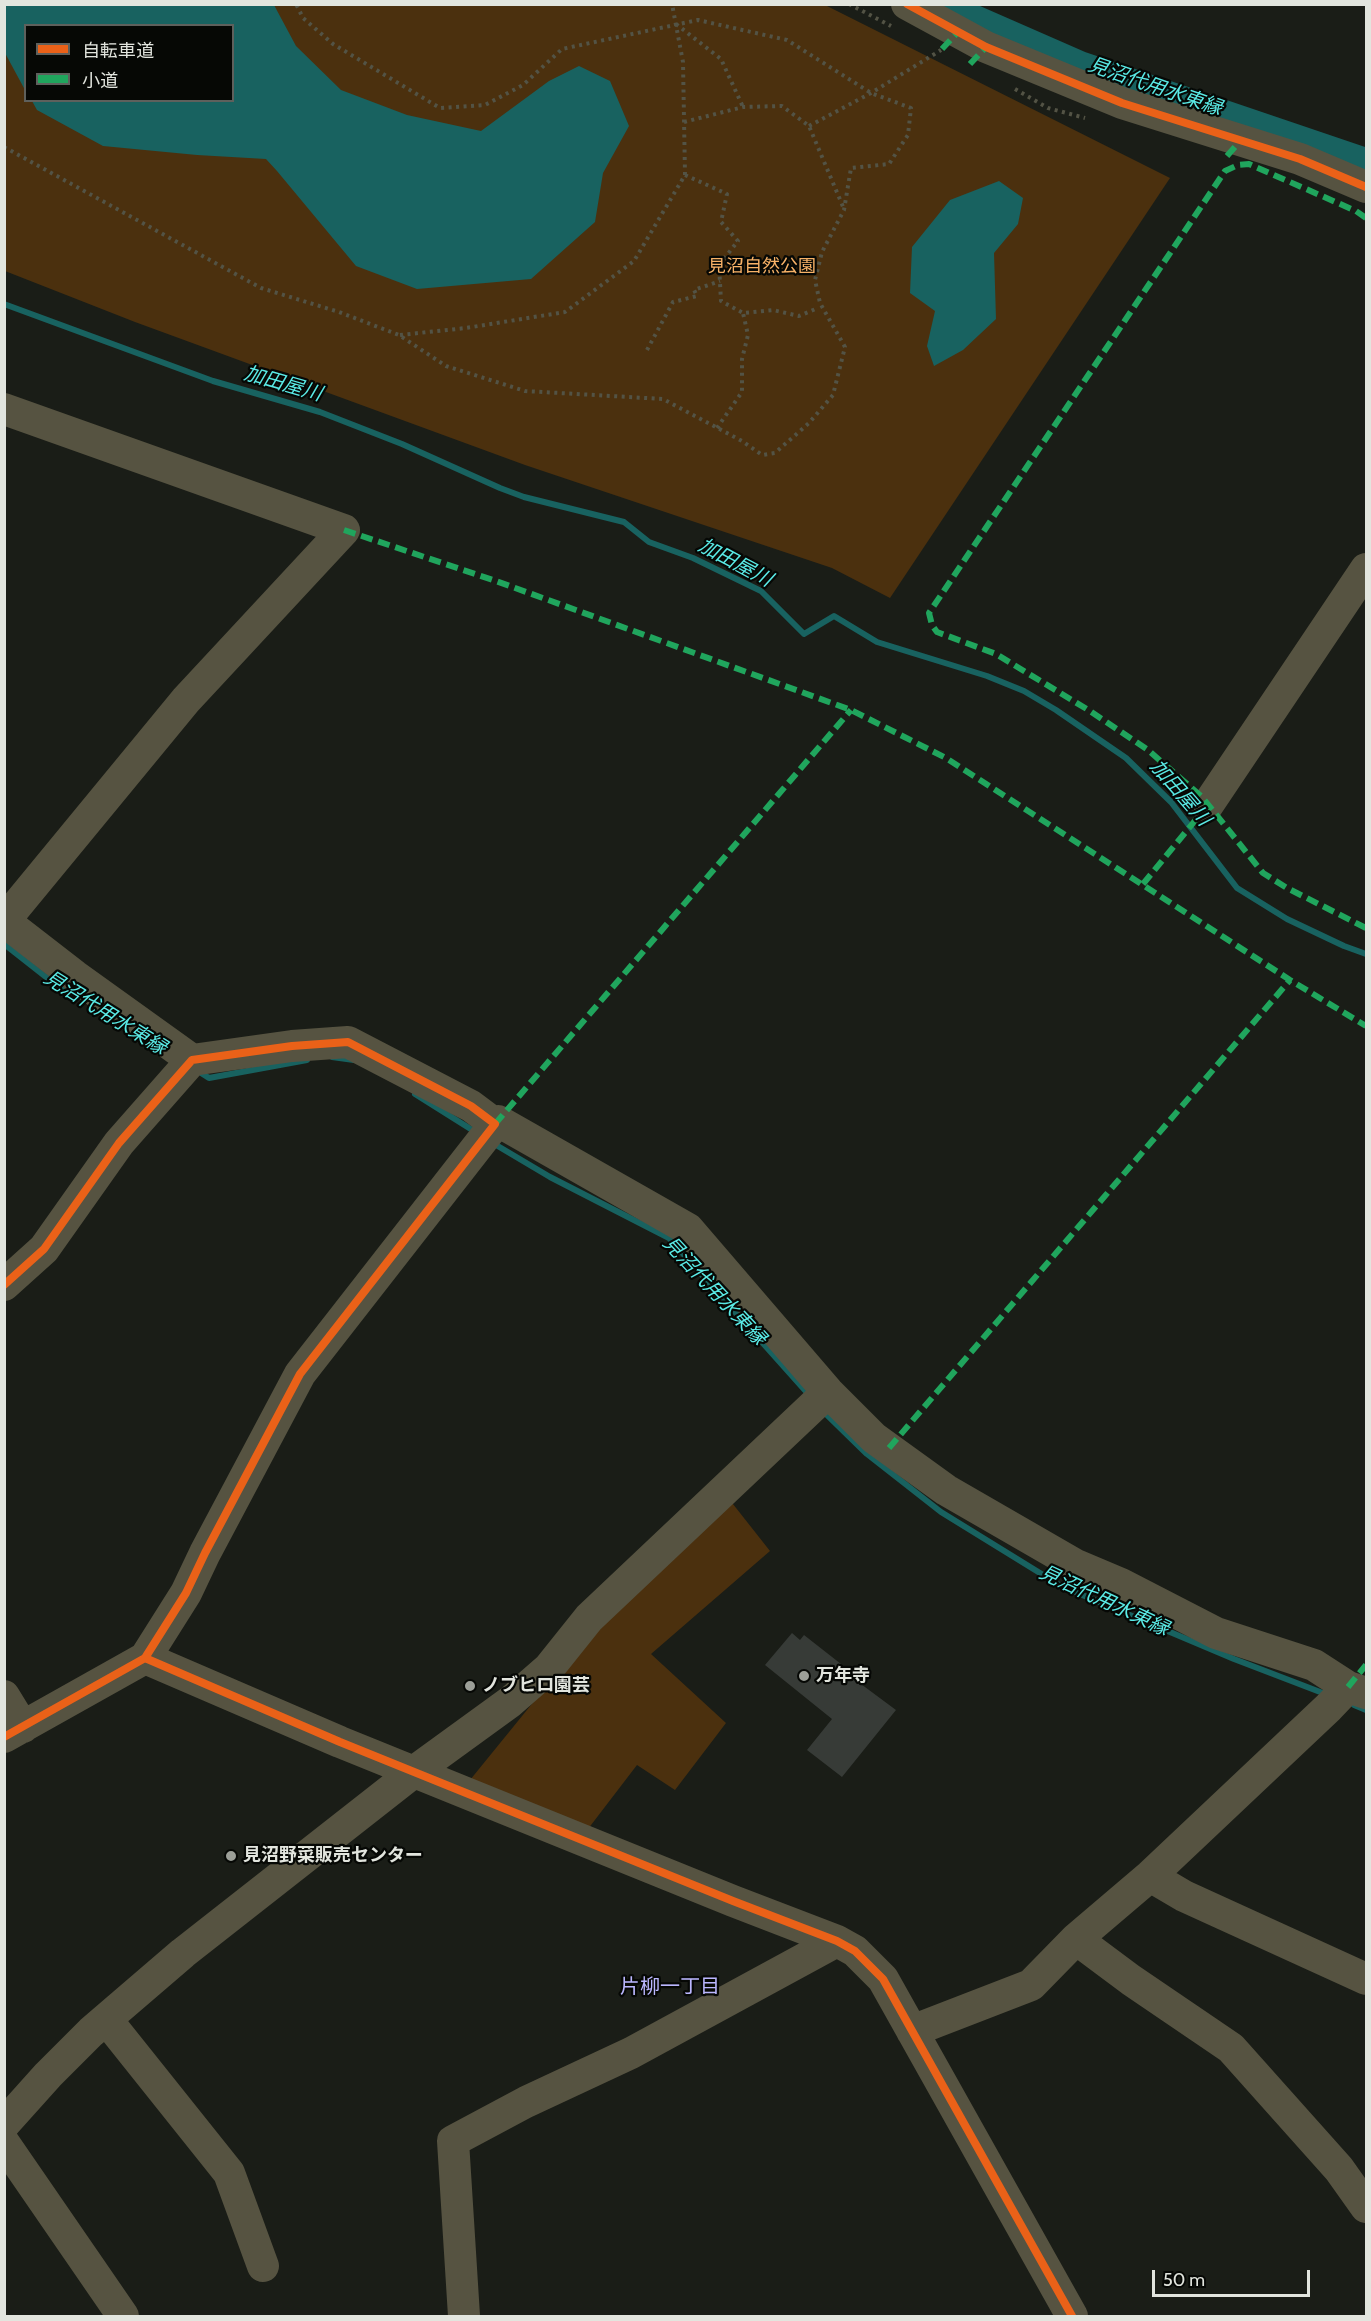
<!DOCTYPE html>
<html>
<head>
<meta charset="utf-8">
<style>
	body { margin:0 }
	#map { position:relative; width:1371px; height:2321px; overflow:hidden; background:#1a1d17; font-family:Cabin,"Noto Sans JP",sans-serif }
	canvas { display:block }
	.frame { position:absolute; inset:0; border:6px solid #e2e5de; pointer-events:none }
	.legend { position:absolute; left:24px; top:24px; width:210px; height:78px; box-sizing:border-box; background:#060805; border:2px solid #5e605c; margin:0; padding:8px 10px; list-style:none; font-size:18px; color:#e2e5de }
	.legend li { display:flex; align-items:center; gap:12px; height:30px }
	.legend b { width:30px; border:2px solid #5e605c }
	.scale { position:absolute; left:1152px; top:2270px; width:158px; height:27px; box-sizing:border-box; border:3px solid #e2e5de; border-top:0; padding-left:8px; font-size:18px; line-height:21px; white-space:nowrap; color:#e2e5de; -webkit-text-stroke:4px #060805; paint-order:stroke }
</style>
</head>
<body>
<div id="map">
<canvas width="1371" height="2321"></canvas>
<div class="frame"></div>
<ul class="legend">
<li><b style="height:8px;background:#ea6118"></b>自転車道</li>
<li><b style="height:8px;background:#20a55d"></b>小道</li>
</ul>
<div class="scale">50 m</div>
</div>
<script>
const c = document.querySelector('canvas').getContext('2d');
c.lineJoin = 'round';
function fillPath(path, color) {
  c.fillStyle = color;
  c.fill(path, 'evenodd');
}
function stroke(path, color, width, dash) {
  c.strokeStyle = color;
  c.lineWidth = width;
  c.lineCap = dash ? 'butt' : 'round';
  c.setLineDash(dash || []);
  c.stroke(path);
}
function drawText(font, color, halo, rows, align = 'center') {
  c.font = font + ' Cabin,"Noto Sans JP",sans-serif';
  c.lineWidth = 4.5;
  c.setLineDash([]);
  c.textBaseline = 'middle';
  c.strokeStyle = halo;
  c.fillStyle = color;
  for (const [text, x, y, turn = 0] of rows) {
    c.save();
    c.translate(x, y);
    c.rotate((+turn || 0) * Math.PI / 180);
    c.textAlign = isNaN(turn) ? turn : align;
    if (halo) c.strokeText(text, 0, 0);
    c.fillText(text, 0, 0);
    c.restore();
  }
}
fillPath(new Path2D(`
	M4 5H825L1170 178 890 598 832 568 525 465 135 322 5 271ZM26 26H232V100H26Z
	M729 1499 770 1551 651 1654 726 1723 675 1790 637 1765 588 1829 470 1780 605 1614Z`), '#4b300e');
fillPath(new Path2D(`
	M4 5H274L296 46 341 90 407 115 481 131 549 81 579 66 610 81 629 126 603 173 595 222 531 279 417 289 356 266 277 171 266 159 197 155 103 146 37 110 32 101 232 100V26H26L25 90 5 53Z
	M999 181 1023 198 1018 224 994 253 996 319 963 350 934 366 927 346 935 311 910 293 912 247 950 200Z`), '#186260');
stroke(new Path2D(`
	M4 304 213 381 320 412 402 444 500 488 524 497 624 522 649 542 693 558 761 591 804 634 834 616 877 642 987 676 1024 691 1056 710 1126 758 1171 802 1237 888 1287 919 1344 946 1366 954
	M4 944 51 981 77 996
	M332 1057 354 1060
	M198 1071 209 1078 307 1060
	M415 1094 477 1133
	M491 1142 550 1177 669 1238 811 1397
	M822 1410 867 1454 941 1512 1061 1586 1234 1659 1328 1695
	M1354 1705 1366 1710`), '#186260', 6);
stroke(new Path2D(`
	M948 4 1083 63 1366 159`), '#186260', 22);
fillPath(new Path2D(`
	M792 1633 800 1640 804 1635 841 1664 838 1667 896 1710 842 1777 807 1750 832 1719 765 1665Z`), '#373b37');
stroke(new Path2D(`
	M849 4 891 26
	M676 24 721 59 743 107
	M1015 89 1048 108 1085 118
	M684 122 743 107 782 106 809 126 844 209
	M809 126 871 93 941 50
	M4 147 261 288 339 312 399 335 446 366 525 391 663 399 742 441 762 455 775 453 809 423 833 395 845 347 820 303 815 280 822 252 844 210 851 168 889 164 908 135 911 108 871 93 787 40 698 20 562 49 523 85 485 105 440 108 333 44 303 18 296 4
	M685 175 727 194 721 222 738 241 719 265 721 301 743 313 773 310 799 316 818 308
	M400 335 466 328 565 312 634 261 685 175 683 62 672 4
	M647 350 673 302 697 296 694 290 720 281
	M717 428 742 392V359L748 335 743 313`), '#535345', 4, [3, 4.5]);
stroke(new Path2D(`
	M907 4 986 47 1122 103 1300 159 1366 187
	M4 409 344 530 186 700 4 921
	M1207 806 1366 569
	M4 921 75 976 192 1060
	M498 1121 688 1229 828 1392 874 1438 946 1490 1076 1565 1121 1584 1216 1633 1314 1665 1348 1687 1366 1693
	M4 1285 44 1249 119 1143 192 1060 292 1046 348 1042 471 1106 495 1124 300 1374 205 1553 186 1593 145 1658 4 1737
	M145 1658 340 1742 733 1901 837 1941 855 1951 883 1979 1072 2316
	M4 1696 23 1727
	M1150 1876 1184 1896 1366 1979
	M1076 1939 1131 1980 1231 2048 1339 2169 1366 2207
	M106 2019 229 2173 263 2266
	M912 2031 1031 1985 1076 1939 1150 1876 1329 1707 1348 1687
	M4 2124 48 2075 91 2032 183 1953 415 1771 510 1702 549 1668 589 1618 828 1392
	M4 2143 123 2316
	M464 2316 453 2141 526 2102 631 2053 837 1941`), '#565341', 32);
stroke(new Path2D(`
	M942 49 957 33
	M970 64 986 47
	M1227 156 1241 140
	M1366 218 1356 211 1249 164 1238 165 1225 171 929 613 932 625 937 632 996 654 1090 711 1148 750 1202 797 1263 873 1287 888 1366 928
	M344 530 496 581 851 710 946 758 1290 980 1366 1026
	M1143 884 1207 806
	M495 1124 851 710
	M889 1448 1290 980
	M1348 1687 1366 1665`), '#20a55d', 6, [12, 6]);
stroke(new Path2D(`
	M907 4 986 47 1122 103 1300 159 1366 187
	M4 1285 44 1249 119 1143 192 1060 292 1046 348 1042 471 1106 495 1124 300 1374 205 1553 186 1593 145 1658 4 1737
	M145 1658 340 1742 733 1901 837 1941 855 1951 883 1979 1072 2316`), '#ea6118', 8);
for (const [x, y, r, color] of [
	[804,1676,6,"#9c9f98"],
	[470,1686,6,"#9c9f98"],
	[231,1856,6,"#9c9f98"]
]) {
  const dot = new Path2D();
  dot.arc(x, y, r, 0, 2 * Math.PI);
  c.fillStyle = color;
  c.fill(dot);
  stroke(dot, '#060805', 2);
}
drawText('18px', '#f8b267', '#060805', [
	["見沼自然公園",762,267]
]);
drawText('bold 18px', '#e2e5de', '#060805', [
	["万年寺",816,1676],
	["ノブヒロ園芸",482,1686],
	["見沼野菜販売センター",243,1856]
], 'left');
drawText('italic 20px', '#5aeae6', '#060805', [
	["見沼代用水東縁",1155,87,19],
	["加田屋川",283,384,16],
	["加田屋川",735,563,28],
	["加田屋川",1180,793,49],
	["見沼代用水東縁",105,1013,32],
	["見沼代用水東縁",714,1291,47],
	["見沼代用水東縁",1104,1601,25]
]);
drawText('20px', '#bbb7ff', '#060805', [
	["片柳一丁目",670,1987]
]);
</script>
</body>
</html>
